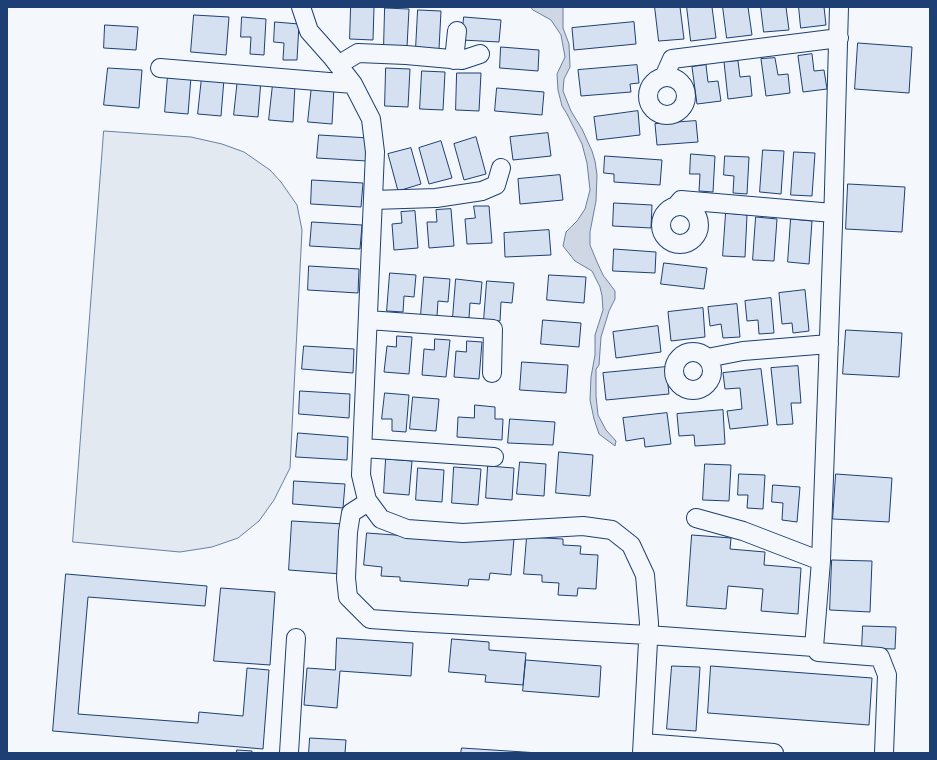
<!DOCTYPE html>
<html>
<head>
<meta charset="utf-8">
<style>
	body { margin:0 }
	#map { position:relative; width:937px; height:760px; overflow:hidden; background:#f4f7fb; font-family:Jost,sans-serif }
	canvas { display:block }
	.frame { position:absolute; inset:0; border:8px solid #1d3f73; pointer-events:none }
</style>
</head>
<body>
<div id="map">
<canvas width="937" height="760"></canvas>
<div class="frame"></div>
</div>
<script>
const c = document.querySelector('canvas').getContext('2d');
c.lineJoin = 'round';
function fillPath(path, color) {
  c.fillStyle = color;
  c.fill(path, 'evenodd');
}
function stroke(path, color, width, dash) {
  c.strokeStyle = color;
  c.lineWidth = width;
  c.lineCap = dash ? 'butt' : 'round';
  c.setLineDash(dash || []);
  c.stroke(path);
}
const green = new Path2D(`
	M104 131 191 137 222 144 244 152 270 170 281 182 297 205 302 230 290 468 274 500 259 521 238 538 212 547 180 552 73 542Z`);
fillPath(green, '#e3e9f0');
stroke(green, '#687fa3', 1);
const water = new Path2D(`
	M531 7H563V28L569 44 570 67 564 79 563 91 571 111 582 129 592 151 595 161 597 175 596 201 590 232V245L597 262 603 275 615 291V299L609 311 601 337 599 365 596 369V396L598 415 606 430 616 441 615 446 599 434 594 419 590 400 591 377 595 355V335L603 310 602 296 600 287 592 271 575 261 563 246 566 232 577 221 585 209 590 190 587 163 582 144 567 114 562 106 558 90 557 74 565 57 561 35 551 20 533 10Z`);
fillPath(water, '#cfd7e4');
stroke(water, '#687fa3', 1);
const building = new Path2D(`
	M351 7H374L373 40 350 39Z
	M655 7H680L684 39 659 41Z
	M687 7H712L716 38 691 41Z
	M723 7H748L752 35 727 38Z
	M761 7H786L789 30 764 32Z
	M799 7H824L826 25 801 28Z
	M385 8 409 9 407 47 384 46Z
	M418 10 441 11 439 49 416 48Z
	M194 15 229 17 226 55 191 52Z
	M242 17 266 19 264 55 250 54 251 37H241Z
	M464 17 501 20 499 42 462 40Z
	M275 22 299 24 297 60H283L284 43 274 42Z
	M634 22 636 44 574 50 572 28Z
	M105 25 138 27 136 50 104 48Z
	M858 43 912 47 909 93 855 89Z
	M501 47 539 50 538 71 500 68Z
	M812 54 814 71 824 70 827 89 803 92 798 56Z
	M775 58 778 75 788 74 790 93 766 96 761 59Z
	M738 61 740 77 750 76 752 96 728 99 724 62Z
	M637 65 639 83 630 84 631 92 581 96 578 70Z
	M706 65 708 82 718 81 721 101 697 104 692 67Z
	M108 68 142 70 139 108 104 105Z
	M386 68 410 69 408 107 385 106Z
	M422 71 445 72 443 110 420 109Z
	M457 73H481L479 111 456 110Z
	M168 75 191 77 188 114 165 112Z
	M202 77 224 79 221 116 198 114Z
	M238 78 261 80 258 117 234 115Z
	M273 84 295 85 293 122 269 120Z
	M312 85 334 87 332 124 308 122Z
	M497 88 544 92 542 115 495 111Z
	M638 111 640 135 597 140 594 117Z
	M696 121 698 142 657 145 655 124Z
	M548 133 551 156 513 160 510 137Z
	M319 135 369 138 367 161 317 158Z
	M476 137 486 174 464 180 454 144Z
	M441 141 452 178 429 184 419 148Z
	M411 148 421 184 398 191 388 154Z
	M763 150 784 151 781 194 760 192Z
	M794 152 815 153 812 196 791 195Z
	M691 154 715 156 713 192 699 191 700 174H690Z
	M605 156 662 160 660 185 614 182V174L604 173Z
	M725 156 749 157 747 194 733 193 734 176 724 175Z
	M560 175 563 200 520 204 518 179Z
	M312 180 363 183 361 207 311 204Z
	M848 184 905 187 902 232 846 229Z
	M614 203 652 205 651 228 613 226Z
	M474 206H489L492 243 467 244 465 219 475 218Z
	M451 209 454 246 429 248 427 222H437L436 210Z
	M415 211 418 248 394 250 392 224 402 223 401 212Z
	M726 213 747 215 745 257 723 256Z
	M756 217 777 219 774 261 753 260Z
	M791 219 812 221 809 264 788 262Z
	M312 222 362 225 360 249 310 246Z
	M549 230 551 255 505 257 504 233Z
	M614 249 656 252 655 273 613 271Z
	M664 263 707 268 704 289 661 284Z
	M309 266 359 269 358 293 308 290Z
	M390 273 416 275 414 297 404 296 403 312 387 311Z
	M549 275 586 277 584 303 547 300Z
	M424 277 450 279 448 302 438 301 437 316 421 315Z
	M456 279 482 282 480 304 470 303 469 318 453 317Z
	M487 281 514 283 512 303 501 302 500 321 484 320Z
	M805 290 809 331 793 333 792 323 782 324 779 293Z
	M771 298 774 333 759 334 758 320 747 321 745 301Z
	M737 304 740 337 723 338 721 324 710 326 708 307Z
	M703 308 705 337 671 341 668 312Z
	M543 320 581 323 579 347 541 344Z
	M658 326 661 352 616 358 613 332Z
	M846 330 902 333 899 377 843 374Z
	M397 336 412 337 409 374 384 372 387 346 396 347Z
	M435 339 450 340 446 377 422 375 424 349 434 350Z
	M467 341 482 342 479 379 454 377 456 351 466 352Z
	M304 346 354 349 353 373 302 369Z
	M522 362 568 365 566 393 520 390Z
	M798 366 801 403H791L793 424 777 425 771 368Z
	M666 367 669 394 606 400 603 373Z
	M761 369 768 425 730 429 727 411 742 409 740 388 725 389 723 373Z
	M300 391 350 394 349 418 299 414Z
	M385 393 409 395 406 432 392 431V419H382Z
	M413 397 439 399 436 431 410 429Z
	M475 405 495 407V419H503L502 440 457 437 458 417 474 418Z
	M723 410 725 444 695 446 694 435 679 436 677 414Z
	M667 413 671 444 645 447 644 438 626 441 623 418Z
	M510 419 555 422 553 445 508 443Z
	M298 433 348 437 347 460 296 457Z
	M559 452 593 455 590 496 556 493Z
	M386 459 412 461 409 495 384 493Z
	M520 462 546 464 544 496 517 494Z
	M705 464 731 465 729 501 703 500Z
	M488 466 514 468 512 500 486 498Z
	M454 467 481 469 478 505 452 503Z
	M418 468 444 470 442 502 416 500Z
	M739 474 765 475 763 509 747 508 748 495H738Z
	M836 474 892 478 889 522 833 519Z
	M294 481 345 484 343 508 293 504Z
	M773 485 800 487 797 522 782 520 783 503 772 502Z
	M292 521 344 524 341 574 289 570Z
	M367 533 477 541 514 538 511 575 490 573 489 580 469 579 468 586 400 581V577L381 576 382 567 364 565Z
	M692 535 731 538 730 549 765 552 764 565 801 568 798 614 761 611 763 589 728 586 726 609 687 606Z
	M527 537 563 539V545L581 546 580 554 598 555 596 589 578 588 577 596 558 595 559 583 542 582V575L524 574Z
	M832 560 872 561 870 612 830 610Z
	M66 574 207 586 205 606 88 597 78 714 198 723 199 712 243 716 247 668 269 670 263 749 53 731Z
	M221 588 275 592 270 665 214 661Z
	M863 626 896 627 895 649 862 648Z
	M337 638 413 643 411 676 340 671 337 708 304 705 307 668 335 670Z
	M452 639 489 642V650L526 653 523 685 485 682 486 675 449 672Z
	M526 660 601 666 599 697 523 691Z
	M672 666 700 667 696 731 667 729Z
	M711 666 872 678 869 725 708 713Z
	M310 738 346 740 345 753H309Z
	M462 748 539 753H461Z
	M237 750 252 751V753H237Z`);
fillPath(building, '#d5e0f0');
stroke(building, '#1d3f73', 1);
const minor = new Path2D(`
	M301 7 309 31 332 57 353 84 371 119 375 152 361 475 367 500 381 519 407 529 463 533 583 526 612 530 631 545 645 575 649 623 642 753
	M839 7 833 225 821 561 814 647 818 652 880 657 887 675 884 753
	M454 60 457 31
	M338 65 358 53 406 55 462 60 480 54
	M160 68 353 84
	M664 77 672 59 839 38
	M648 96a19 19 0 1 1 38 0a19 19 0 1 1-38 0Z
	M373 200 436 198 482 191 496 185 501 168
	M661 225a19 19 0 1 1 38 0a19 19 0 1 1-38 0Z
	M675 207 681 200 833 213
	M368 320 493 329 492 373
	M674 371a19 19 0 1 1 38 0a19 19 0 1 1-38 0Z
	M707 358 743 351 829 344
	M363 448 494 457
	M368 502 351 513 348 532 346 578 348 597 370 619 414 622 648 635 814 647
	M696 518 743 531 821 561
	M643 743 774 753
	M289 753 296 638`);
stroke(minor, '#1d3f73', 20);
stroke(minor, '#f4f7fb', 18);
</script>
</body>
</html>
